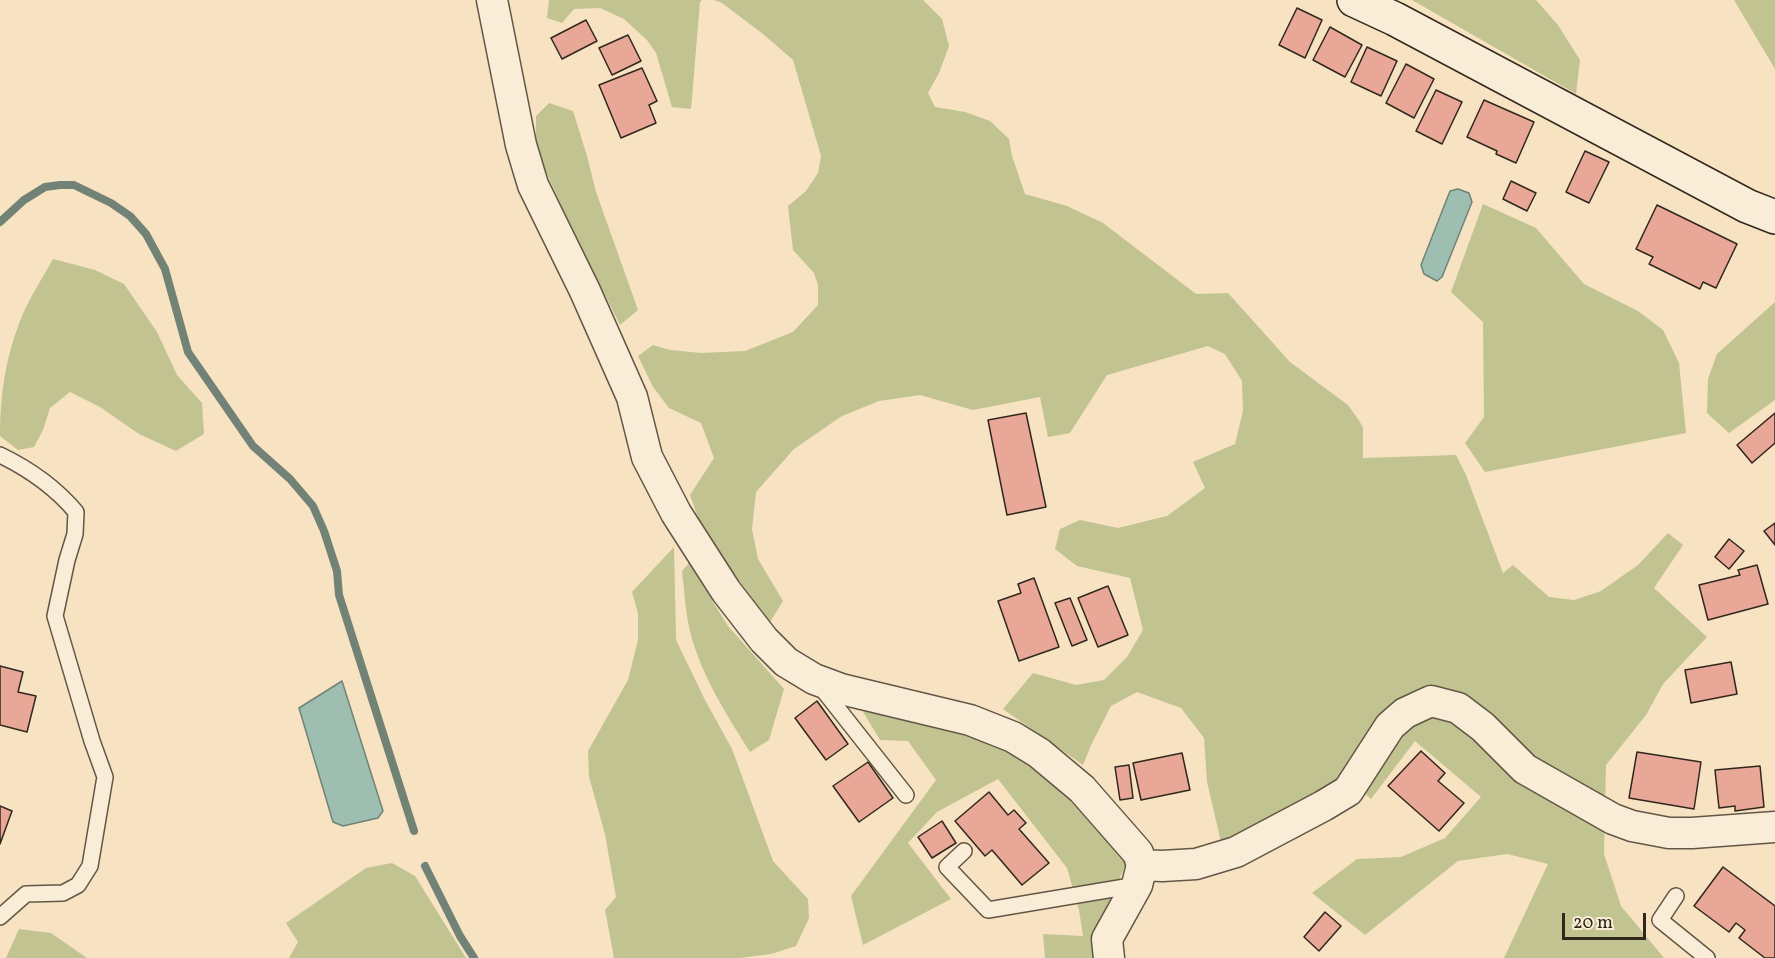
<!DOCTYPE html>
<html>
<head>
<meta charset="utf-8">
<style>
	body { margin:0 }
	#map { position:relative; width:1775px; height:958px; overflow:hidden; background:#f7e3c2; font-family:Vollkorn,serif }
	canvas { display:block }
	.scale { position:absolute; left:1562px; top:913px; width:84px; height:27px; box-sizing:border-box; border:3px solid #31271d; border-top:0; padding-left:8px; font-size:18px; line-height:21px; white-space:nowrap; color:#31271d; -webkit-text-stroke:4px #faedd7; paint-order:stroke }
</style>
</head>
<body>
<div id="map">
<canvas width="1775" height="958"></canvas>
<div class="scale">20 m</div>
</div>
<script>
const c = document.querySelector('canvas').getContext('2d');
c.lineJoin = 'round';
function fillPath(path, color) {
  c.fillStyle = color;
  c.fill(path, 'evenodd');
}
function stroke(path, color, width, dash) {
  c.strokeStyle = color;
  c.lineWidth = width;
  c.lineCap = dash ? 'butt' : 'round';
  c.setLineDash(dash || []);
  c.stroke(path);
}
fillPath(new Path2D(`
	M549 0H702L700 2 691 109 672 107 656 53 647 40 624 19 600 8 574 9 562 23 547 18Z
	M714 0H923L942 19 949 46 939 73 928 93 935 107 965 112 990 121 1009 139 1012 156 1025 194 1067 206 1103 223 1196 294 1228 293 1290 362 1348 405 1360 422 1363 428V458L1456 455 1466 475 1503 573 1513 565 1549 597 1574 600 1601 591 1638 565 1668 533 1683 545 1654 588 1707 637 1663 684 1646 715 1606 765 1604 854 1621 906 1664 958H1504L1548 864 1507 854 1458 861 1365 935 1312 893 1357 859 1401 857 1445 838 1481 797 1415 741 1371 799 1359 788 1365 739 1338 779 1264 826 1221 842 1207 782 1204 738 1181 708 1137 692 1111 706 1091 745 1083 765 1003 709 1033 673 1076 685 1104 680 1127 657 1143 630 1130 578 1077 566 1055 549 1060 529 1080 520 1118 528 1167 516 1205 488 1193 462 1235 444 1243 411 1242 381 1225 354 1208 346 1107 375 1070 433 1048 437 1040 397 973 410 920 395 879 401 842 416 794 449 756 492 752 529 758 559 783 601 770 622 703 532 690 495 714 458 701 423 669 408 653 387 638 356 653 345 670 350 701 353 745 351 793 332 818 305V285L814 273 793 250 788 206 806 191 818 173 821 156 793 60 763 34 722 3Z
	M1412 0H1536L1558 25 1580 60 1576 94Z
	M1734 0H1775V69Z
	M549 103 573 111 587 156 596 192 638 310 620 325 575 235 545 170 536 139V116Z
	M1483 204 1536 228 1584 284 1638 311 1663 330 1679 363 1686 433 1485 472 1465 443 1484 417 1483 322 1451 292Z
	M53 259 95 270 124 284 157 332 177 375 202 403 204 434 176 451 139 434 100 407 70 392 50 408 43 430 34 447 18 450 0 436C0 396 5 360 20 321 28 300 42 279 53 259Z
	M1775 302V400L1729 433 1707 413 1708 379 1717 354Z
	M674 547 676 640 705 700 732 749 773 861 808 899 809 918 796 946 771 954 740 958H614L605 910 616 897 605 834 589 777 588 751 628 680 638 640V613L632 592Z
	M689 563 728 626 784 689 769 740 750 752C725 712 697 669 688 622 685 606 684 588 682 571Z
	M862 710 992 741 1038 766 1106 836 1126 863 1111 900 1100 958H1045L1043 934 1083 936 1079 910 1067 868 998 779 937 812 908 843 951 899 863 945 851 896 936 780 908 741 880 740Z
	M392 863 415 876 466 958H289L298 942 286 923 366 868Z
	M19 929 51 933 87 958H6Z`), '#c1c390');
const water = new Path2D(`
	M1458 189 1469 193 1472 202 1442 277 1437 281 1424 274 1421 265 1450 191Z
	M342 681 383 811 378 818 343 826 333 822 299 708Z`);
fillPath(water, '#9dbeb1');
stroke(water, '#728276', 1.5);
stroke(new Path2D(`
	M0 222 24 200 45 187 60 185H74L111 203 130 216 146 234 165 269 188 352 253 446 290 479 313 506 324 531 337 571 339 595 414 831
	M425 866 460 936 474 958`), '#728276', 8);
const building = new Path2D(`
	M1297 8 1322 20 1305 58 1279 45Z
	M586 20 597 41 562 59 551 38Z
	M1330 27 1362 45 1345 77 1313 60Z
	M628 35 641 61 612 75 599 48Z
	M1367 47 1397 61 1381 96 1351 82Z
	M1406 64 1434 79 1414 118 1386 103Z
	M642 68 657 101 649 105 656 123 621 138 599 85Z
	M1436 90 1462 102 1442 144 1416 131Z
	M1484 100 1534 122 1516 163 1496 154 1497 151 1467 137Z
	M1585 151 1609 162 1589 203 1566 192Z
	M1511 181 1536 193 1527 211 1503 199Z
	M1657 205 1737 244 1716 288 1703 282 1700 289 1649 264 1653 257 1636 249Z
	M1026 413 1046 507 1007 515 988 420Z
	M1775 413V443L1752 463 1737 445Z
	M1775 523V545L1764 531Z
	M1729 539 1744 551 1729 569 1715 557Z
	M1757 565 1768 604 1708 620 1699 585 1740 575 1738 570Z
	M1034 578 1059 647 1019 661 998 601 1021 593 1018 584Z
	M1108 586 1128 635 1098 647 1078 598Z
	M1070 598 1087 640 1072 646 1055 603Z
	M1731 662 1737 694 1691 703 1685 670Z
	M0 666 23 672 18 692 36 696 27 732 0 725Z
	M817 701 848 744 826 760 795 718Z
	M1421 751 1445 773 1438 781 1464 803 1439 831 1388 786Z
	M1637 752 1701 762 1694 809 1629 798Z
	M1182 753 1190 790 1141 800 1133 763Z
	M868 762 893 798 859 822 833 786Z
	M1129 765 1133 798 1120 800 1115 767Z
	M1760 766 1764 807 1735 811V806L1719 808 1715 770Z
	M989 792 1008 815 1014 810 1026 823 1019 829 1049 863 1022 885 992 850 985 856 955 821Z
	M0 806 12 811 0 844Z
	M942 821 956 843 932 858 918 837Z
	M1723 867 1775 906V958H1765L1739 938 1745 930 1736 923 1729 932 1694 906Z
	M1325 912 1341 926 1319 951 1304 937Z`);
fillPath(building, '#e8a797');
stroke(building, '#31271d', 1.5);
const lane = new Path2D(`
	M0 455C29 469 55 487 76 512L75 534 67 560 55 616 92 741 105 777 90 866 78 885 63 893 26 894 0 917
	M820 686 906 795
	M964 851 947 867 988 910 1137 885
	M1676 896 1660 920 1707 958`);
const street = new Path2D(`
	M492 0 521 145 533 185 585 291 632 397 647 457 676 513 726 591 764 640 786 662 814 679 841 689 970 720 1013 737 1039 753 1082 789 1138 853 1142 865 1137 885 1107 939 1109 958
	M1142 865 1162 866 1196 864 1236 852 1323 806 1348 791 1390 726 1405 713 1431 701 1458 708 1483 727 1525 769 1613 819 1632 826 1669 833H1692L1775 827`);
const secondary = new Path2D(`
	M1354 0 1395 19 1747 206 1775 217`);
stroke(lane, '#625646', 18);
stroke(street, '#625646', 33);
stroke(secondary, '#31271d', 36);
stroke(lane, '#faedd7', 15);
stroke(street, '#faedd7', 30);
stroke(secondary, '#faedd7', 33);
</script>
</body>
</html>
